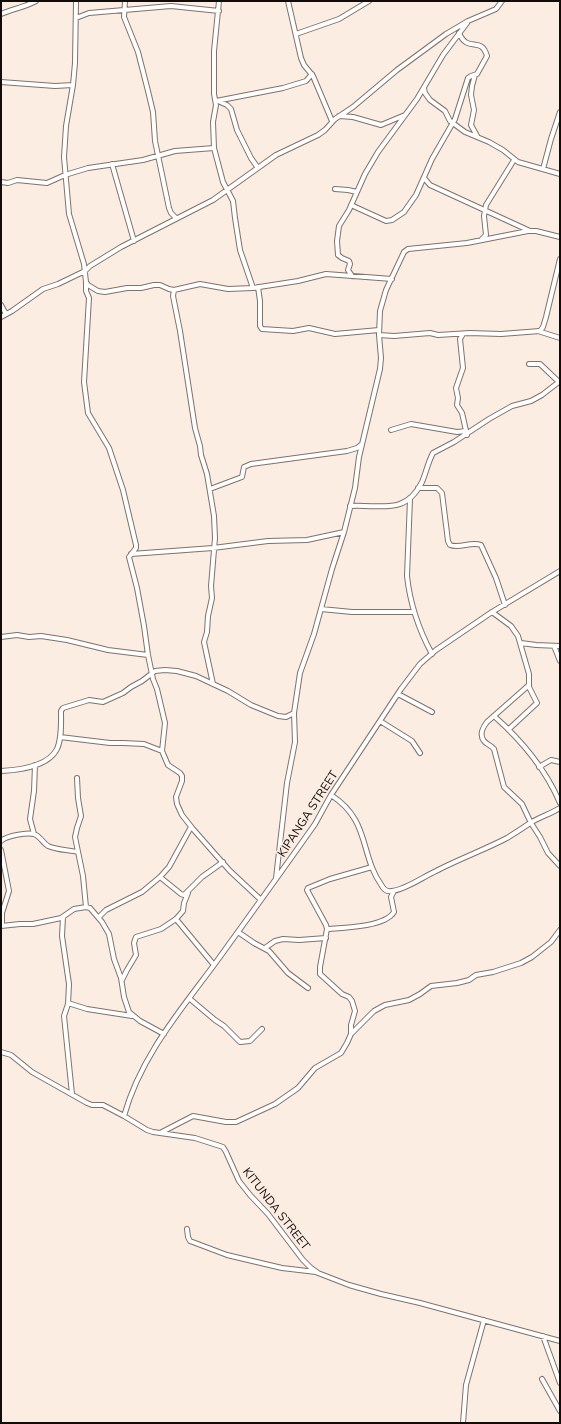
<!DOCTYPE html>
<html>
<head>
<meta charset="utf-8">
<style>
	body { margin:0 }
	#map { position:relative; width:561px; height:1424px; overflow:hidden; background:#fcede3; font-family:Mulish,sans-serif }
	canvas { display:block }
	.frame { position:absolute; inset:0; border:2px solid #110c09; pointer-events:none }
</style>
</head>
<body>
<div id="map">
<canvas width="561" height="1424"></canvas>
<div class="frame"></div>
</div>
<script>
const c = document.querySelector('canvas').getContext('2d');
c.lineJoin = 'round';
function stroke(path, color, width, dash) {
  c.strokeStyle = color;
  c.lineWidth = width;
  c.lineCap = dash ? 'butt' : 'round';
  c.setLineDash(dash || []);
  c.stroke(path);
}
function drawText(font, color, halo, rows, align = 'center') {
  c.font = font + ' Mulish,sans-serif';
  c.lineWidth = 3;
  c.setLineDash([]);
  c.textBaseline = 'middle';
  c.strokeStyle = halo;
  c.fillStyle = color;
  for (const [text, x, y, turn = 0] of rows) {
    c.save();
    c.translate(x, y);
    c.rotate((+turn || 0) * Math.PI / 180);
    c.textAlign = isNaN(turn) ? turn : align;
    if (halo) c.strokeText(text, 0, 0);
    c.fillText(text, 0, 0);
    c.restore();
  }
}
const minor = new Path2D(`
	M76 1 75 63 73 85 66 126 64 157 69 214 84 264 86 282 88 285 98 291 105 292 127 288H141L154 285H160L169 289 174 290 200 284 228 289 253 288 298 281 326 274 392 279
	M125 1 124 17 138 52 148 91 153 112 155 141 169 208 171 213 176 218
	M219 1 214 51V94L216 105 213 122 214 148 223 182 233 201 235 218 240 250 253 288
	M288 1 301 58 304 65 313 76 332 121
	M1 14C12 9 25 7 36 1
	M76 18 89 13 171 6 219 11
	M296 34 339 19 369 1
	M475 75 472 86 471 95 474 110 471 125 477 136
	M1 82 55 86 73 85
	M424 88 425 93 430 100 445 111 450 121 465 132 489 142 503 150 518 162 560 174
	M216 101 283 88 306 81 312 74
	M218 101 227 105 231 109 237 130 251 158 258 168
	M339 116 353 117 381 125 405 115
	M112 164 134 241
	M543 169 551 139 560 112
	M424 178 430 185 530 231
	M1 182 8 183 17 180 47 183 65 175 88 168 143 160 175 151 214 148
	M335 189 348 190 357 192
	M351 205 386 221 392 220 404 212 416 195 432 159 455 119 468 78 471 76 477 74 487 56C481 35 468 54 459 33
	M482 239 486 235 484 216 486 205 514 160
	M352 276 348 270 350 264 349 261 342 258 338 255 337 241 339 226 349 210 365 174 378 152 417 99 443 55 467 23
	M86 282V291L89 298 84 382 88 413 109 448 123 490 136 545V548L129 557 137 588 144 626 148 655 153 679 157 689 165 723 162 751 168 765 180 773 182 776V781L176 797 177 804 182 815 193 829 230 871 260 899
	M258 287 260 301V326L262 329 293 331 309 328 335 334 379 330
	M174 290 173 296 180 331 195 428 200 446 201 455 207 474 214 516 215 538 211 586 212 598 208 616 207 632 204 642 213 684
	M1 305 6 314
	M1 317 12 311 43 289 58 284 85 271 90 266 121 247 213 200 276 155 318 135 325 130 335 119 353 107 397 70 446 34 468 21 496 9 502 1
	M538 331 560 338
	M463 334 460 339 463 368 456 388 458 398 457 405 462 413 467 435
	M379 335 394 336 430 333 438 335 470 333 501 334 540 331 543 327 546 317 560 259
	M529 364H540L559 382
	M391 430 411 424 457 432 466 431
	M418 488H437L442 493 448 541 450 545C460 549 471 541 481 545L496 578 505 605
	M210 489 242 477 244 467 251 464 347 451 357 448 362 444
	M410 499 407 576C410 604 419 630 432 654
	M350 506C381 504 405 516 422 482 426 473 428 462 433 453L454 442 489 419 512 406 531 401 542 395 560 381
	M131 554 213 548 268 541 307 540 344 532
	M321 609 352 612H414
	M492 612 511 626 518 636 529 674V687L537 703 509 729
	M1 637 17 635 29 637 41 636 67 640 108 650 148 655
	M521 643 536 645 560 646
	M554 646 560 661
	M529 685 487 722C483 727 479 735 484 741 486 744 491 745 494 749L504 787 522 804 531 823 540 837 548 853 560 866
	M398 694 432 712
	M494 716C520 739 546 770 560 803
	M380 721 412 741 420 753
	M60 737 110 743H123L144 744 162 751
	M539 767 551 760 560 762
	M1 771C19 770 48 767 57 749 62 738 61 723 61 711L63 708 89 700 103 702 123 693 131 687 142 681 155 671 165 670 177 671 196 676 228 691 251 705 278 716 286 717 294 713
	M77 778 78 798 81 816 77 828 75 837 83 876 86 907
	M331 795C371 821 359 854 382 886 384 890 387 892 392 891 405 890 423 877 436 871 459 859 484 850 507 838 515 833 523 828 530 823 540 817 550 814 560 808
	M34 834 30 819 34 791 35 765
	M1 841C6 836 27 832 34 834 40 836 43 843 48 846 57 850 69 850 78 852
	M1 850 9 891 2 913V926
	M160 877 181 894 184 895 202 877 223 862
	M276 878 287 783 295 742 294 713 300 673 314 634 332 569 344 532 355 488 359 457 380 369 381 358 379 335 380 311 386 290 404 252 408 249 467 243 528 231H536L560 237
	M63 917 62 936 69 984 68 1004 64 1016 72 1094
	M99 917 106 910 142 892 160 877 169 867 191 827
	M176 919 214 965
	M1 926 20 924H33L61 918 74 909 86 907 90 908 102 922 109 934 114 959 121 978 124 997 129 1012 140 1021 164 1034
	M327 929C343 928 385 927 394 912L391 897 394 891
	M238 932 254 943 269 951 288 973 308 988
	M265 948 275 941 283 939 299 940 326 938
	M122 980 127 970 136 955 134 943 136 937 161 929 176 919 183 911 184 903 188 893
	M190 999 215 1020 224 1026 240 1042 250 1041 262 1029
	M68 1003 87 1009 132 1016
	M351 1034V1025L355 1011 352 1001 349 997 342 994 320 974V967L327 929 326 925 307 890 308 888 330 879 372 867
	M1 1052 11 1055 32 1072 87 1103 92 1105H103L124 1116 147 1130 153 1132 195 1138 223 1147 226 1152 239 1181 250 1195 268 1214 303 1260 311 1268 318 1273 349 1285 381 1294 420 1303 560 1341
	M124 1116C140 1058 179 1012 214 965 248 918 282 871 315 824L331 795 401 689 420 664 436 650 492 612 560 571
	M162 1132 193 1116 226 1122H236L275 1104 298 1088 315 1068 341 1053 347 1043 351 1034 374 1011 385 1005 409 1000 420 994 431 986 457 983 469 980 476 975 493 972 521 963 532 957 551 942 560 930
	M187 1229 188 1237 190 1241 227 1255 282 1268 316 1272
	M543 1336 560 1383
	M542 1379 560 1411
	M463 1423 466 1385 484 1320`);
stroke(minor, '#7f726a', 6);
stroke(minor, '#fff', 4);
drawText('12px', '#110c09', '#fcede3', [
	["KIPANGA STREET",308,814,-57],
	["KITUNDA STREET",276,1209,52]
]);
</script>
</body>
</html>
